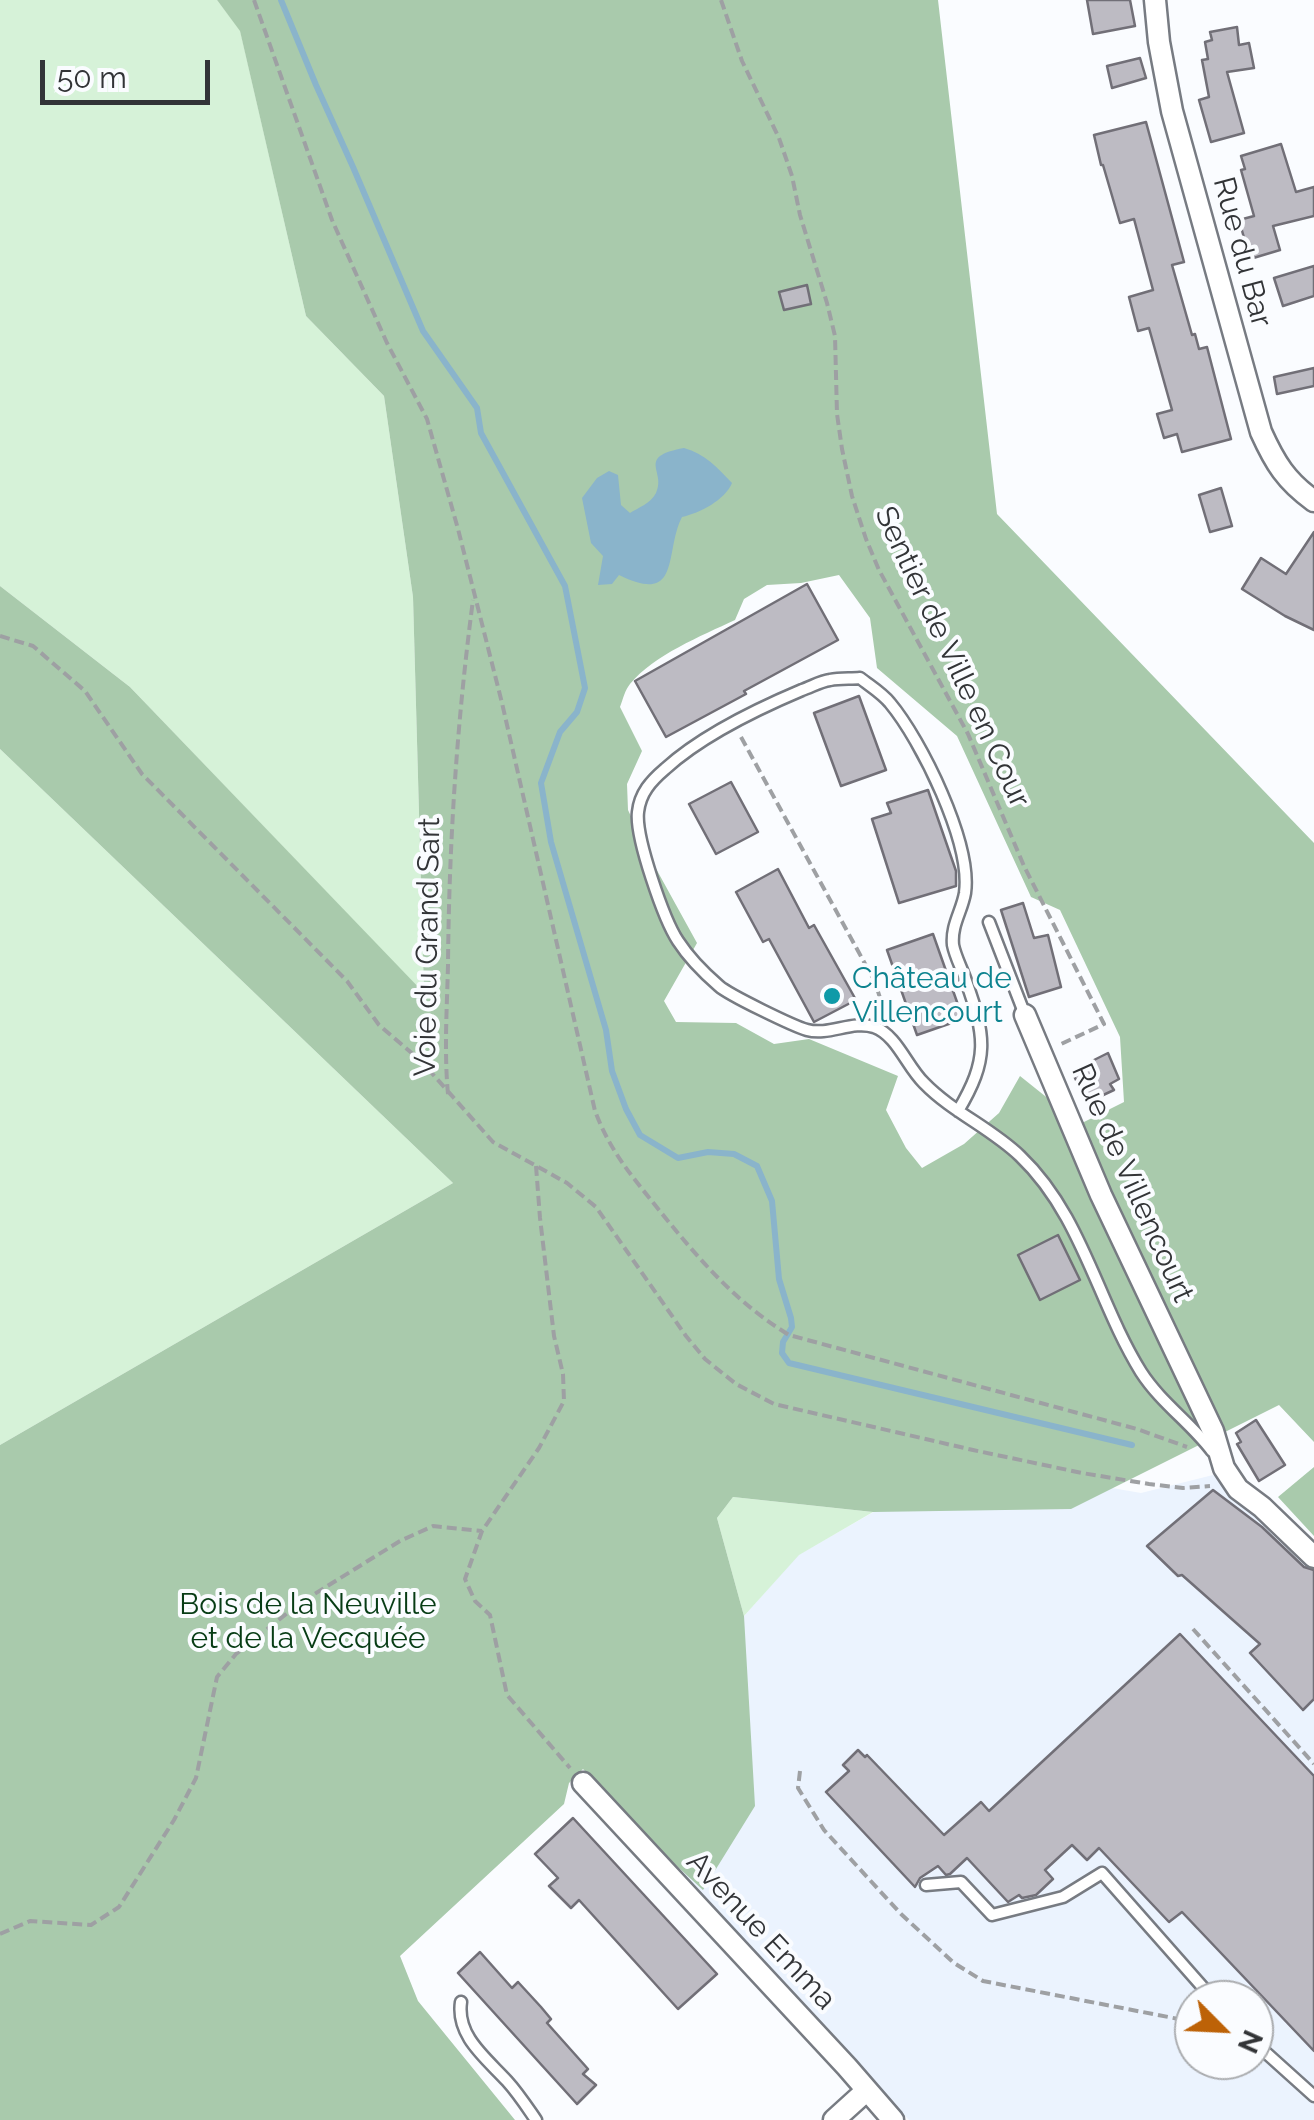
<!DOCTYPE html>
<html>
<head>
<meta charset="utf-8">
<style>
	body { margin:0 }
	#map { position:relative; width:1314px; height:2120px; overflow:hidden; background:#fafcff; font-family:Raleway,sans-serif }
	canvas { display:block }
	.north { position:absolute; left:1174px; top:1980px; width:100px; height:100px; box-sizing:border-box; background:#fafcff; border:2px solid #aaacaf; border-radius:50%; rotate:114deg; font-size:28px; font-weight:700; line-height:40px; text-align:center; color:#323437 }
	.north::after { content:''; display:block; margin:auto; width:35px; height:45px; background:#bd6207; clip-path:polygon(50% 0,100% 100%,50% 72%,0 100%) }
	.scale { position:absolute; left:40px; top:60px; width:170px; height:45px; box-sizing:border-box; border:5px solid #323437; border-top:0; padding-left:12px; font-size:30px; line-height:35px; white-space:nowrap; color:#323437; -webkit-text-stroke:8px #fafcff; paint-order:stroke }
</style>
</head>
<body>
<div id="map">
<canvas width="1314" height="2120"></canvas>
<div class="north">N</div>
<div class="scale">50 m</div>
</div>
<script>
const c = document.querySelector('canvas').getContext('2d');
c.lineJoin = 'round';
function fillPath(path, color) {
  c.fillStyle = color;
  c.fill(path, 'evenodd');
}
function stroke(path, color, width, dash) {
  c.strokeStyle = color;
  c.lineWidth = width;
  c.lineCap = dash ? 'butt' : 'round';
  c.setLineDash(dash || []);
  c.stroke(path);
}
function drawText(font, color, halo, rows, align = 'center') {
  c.font = font + ' Raleway,sans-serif';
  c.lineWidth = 8;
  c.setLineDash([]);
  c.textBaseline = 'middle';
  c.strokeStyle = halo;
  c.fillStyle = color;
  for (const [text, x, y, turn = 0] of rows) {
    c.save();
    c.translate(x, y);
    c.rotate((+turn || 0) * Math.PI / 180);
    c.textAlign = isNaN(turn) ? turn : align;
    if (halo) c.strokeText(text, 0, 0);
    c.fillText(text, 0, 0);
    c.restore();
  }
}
fillPath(new Path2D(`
	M927 1456 1141 1493 1213 1475 1314 1568V2120H909L615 1808 744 1616 798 1555 900 1497ZM1194 2000H1254V2060H1194Z`), '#ebf3fe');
fillPath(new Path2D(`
	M0 0H217L240 30 306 316 384 396 413 597 424 994 130 687 0 586Z
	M0 749 453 1183 0 1445Z
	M733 1497 873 1512 799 1555 744 1616 717 1518Z`), '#d6f2d8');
fillPath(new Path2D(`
	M217 0H938L997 514 1314 843V1442L1279 1405 1071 1509 873 1512 733 1497 717 1518 744 1616 755 1806 703 1890 656 1847 583 1769 569 1783 564 1804 400 1956 418 2001 515 2120H0V1445L453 1183 0 749V586L130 687 424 993 413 597 384 396 306 316 240 31ZM839 575 870 618 877 668 957 736 1031 897 1060 910 1120 1037 1124 1102 1080 1124 1020 1076 999 1113 964 1144 922 1168 906 1148 886 1110 898 1076 809 1039 774 1044 736 1023 676 1022 664 1001 697 943 654 865 628 810 627 784 642 751 620 707C623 699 625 690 630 684 654 655 701 636 735 620L744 599 767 585 801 583Z
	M1314 1467V1536L1278 1497Z`), '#a9caac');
fillPath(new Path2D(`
	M684 448C705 454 717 467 732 483 725 500 700 513 682 517 664 552 682 606 619 575L612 584 598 585 603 556 591 543 582 498 597 478 609 471 618 475 621 505 630 513C638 508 651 503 656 493 667 471 635 457 684 448Z`), '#8ab4cb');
stroke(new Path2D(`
	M281 0 316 85 353 167 423 331 477 408 481 433 565 586 585 688 577 712 560 732 541 783 551 842 606 1030 612 1071 626 1109 640 1135 678 1158 708 1152 734 1154 757 1166 772 1201 779 1279 791 1318 792 1327 783 1342 782 1353 789 1363 1132 1445`), '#8ab4cb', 6);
const building = new Path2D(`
	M1087 0H1130L1135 26 1093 34Z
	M1237 27 1239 45 1249 43 1254 68 1227 72 1244 133 1211 142 1199 100 1209 97 1202 60 1208 59 1205 42 1212 40 1210 32Z
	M1140 58 1146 78 1112 88 1107 66Z
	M1146 122 1184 262 1172 265 1192 335 1195 334 1199 349 1207 347 1231 439 1182 452 1177 434 1164 438 1157 414 1172 410 1149 328 1138 331 1129 297 1153 290 1134 219 1120 223 1103 165H1101L1094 135Z
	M1281 144 1296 192 1314 187V216L1273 226 1280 250 1250 259 1239 220 1254 216 1241 170 1245 169 1241 156Z
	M1314 266V296L1283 306 1274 278Z
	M807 285 811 304 784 310 779 292Z
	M1314 368V386L1277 394 1274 377Z
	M1221 488 1232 526 1210 532 1199 495Z
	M1314 532V630L1285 616 1242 589 1261 558 1286 574Z
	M807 584 838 640 744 691 746 694 666 737 635 681Z
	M859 696 886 770 841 786 814 713Z
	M731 782 758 832 716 854 689 804Z
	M928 790 956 871V886L899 903 872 819 891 813 887 803Z
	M778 869 809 928 814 925 856 1000 814 1022 769 939 763 942 736 892Z
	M1023 903 1034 938 1048 935 1061 987 1029 997 1001 910Z
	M933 934 963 1019 917 1035 887 950Z
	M1108 1053 1119 1079 1110 1084 1114 1090 1086 1103 1072 1071Z
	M1058 1235 1080 1280 1040 1300 1018 1255Z
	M1256 1420 1285 1465 1259 1481 1237 1444 1241 1442 1236 1433Z
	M1213 1490 1262 1527 1304 1567 1314 1570V1699L1303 1710 1250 1653 1260 1644 1182 1575 1178 1576 1147 1546Z
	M1180 1634 1314 1776V2051L1182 1912 1169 1922 1099 1848 1087 1860 1072 1845 1045 1870 1053 1879 1036 1895 1022 1898 1019 1895 1008 1902 967 1858 950 1874 946 1875 938 1866 920 1878 915 1887 826 1792 849 1771 843 1765 858 1750 865 1757 867 1755 944 1835 981 1802 989 1811Z
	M573 1818 717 1974 678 2009 579 1900 571 1908 549 1886 558 1878 535 1854Z
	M480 1952 512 1988 518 1982 541 2007 551 2019 547 2023 588 2069 583 2074 596 2085 577 2104 458 1973Z`);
fillPath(building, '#bdbbc3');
stroke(building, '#716f77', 2.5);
const service = new Path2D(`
	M989 922 1025 1015
	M958 1111C989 1059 986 1037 966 981 962 969 955 956 953 945 951 925 962 911 965 893 972 843 921 740 890 703 882 693 870 686 860 678 851 679 840 678 830 680 821 681 811 687 802 690 757 709 701 736 665 769 651 781 640 793 638 812 635 837 664 920 678 941 689 958 704 973 719 986 729 995 793 1026 807 1030 829 1036 852 1020 874 1027 897 1035 907 1067 924 1083 952 1112 991 1128 1020 1156 1082 1215 1097 1301 1141 1372 1161 1403 1191 1423 1212 1451
	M926 1885 961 1882 992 1915 1063 1897 1102 1873 1214 2000
	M461 2002C456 2036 486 2058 507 2081 518 2093 527 2107 536 2120
	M1254 2042 1314 2096`);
const minor = new Path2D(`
	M1155 0 1159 42 1172 111 1261 432C1275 463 1286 481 1314 501
	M1025 1015 1101 1195 1213 1431 1224 1468 1238 1489 1262 1507 1314 1557
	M583 1783 847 2067 893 2120
	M834 2120 866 2091`);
stroke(service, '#777b82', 15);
stroke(minor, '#777b82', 25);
stroke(new Path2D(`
	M254 0 332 220 387 343 427 419 458 529 502 703 595 1111C611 1153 632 1176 659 1210 698 1258 735 1302 789 1335L1137 1429 1187 1447
	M721 0 742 61 779 138 792 176 800 215 827 303 835 336 837 414 842 449 852 496 866 539 879 570 968 734 1024 866 1104 1024 1059 1045
	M0 636 33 646 85 691 142 774 347 981 379 1025 421 1061 493 1142 567 1183 596 1207 686 1336 705 1359 736 1384 774 1404 973 1450 1082 1473 1149 1484 1183 1488 1210 1486
	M741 737 875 982 881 1001V1012
	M448 1094C444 1051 447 1008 448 965 449 843 457 721 473 600
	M536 1166 540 1218 554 1336 563 1374 564 1401 539 1448 482 1531 465 1579 475 1601 490 1615 507 1695 570 1768
	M1193 1629 1314 1764
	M800 1771 798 1788 824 1830 901 1914 954 1963 983 1981 1194 2022
	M0 1934 30 1921 91 1925 119 1907 174 1820 196 1778 217 1677 236 1654 300 1603 400 1541 433 1526 482 1531`), '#9ea0a3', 4, [10, 5]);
stroke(service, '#fff', 10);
stroke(minor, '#fff', 20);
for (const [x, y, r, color] of [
	[832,996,10,"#0f9aa8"]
]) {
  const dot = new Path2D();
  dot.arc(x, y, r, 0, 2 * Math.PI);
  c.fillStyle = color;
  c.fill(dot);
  stroke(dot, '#fafcff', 4);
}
drawText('30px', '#323437', '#fafcff', [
	["Rue du Bar",1242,252,75],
	["Sentier de Ville en Cour",952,657,65],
	["Voie du Grand Sart",428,947,-89],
	["Rue de Villencourt",1132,1183,66],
	["Avenue Emma",761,1931,47]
]);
drawText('30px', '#0d838f', '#fafcff', [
	["Château de",852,979],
	["Villencourt",852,1013]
], 'left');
drawText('30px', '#073c15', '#fafcff', [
	["Bois de la Neuville",308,1605],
	["et de la Vecquée",308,1639]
]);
</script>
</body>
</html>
